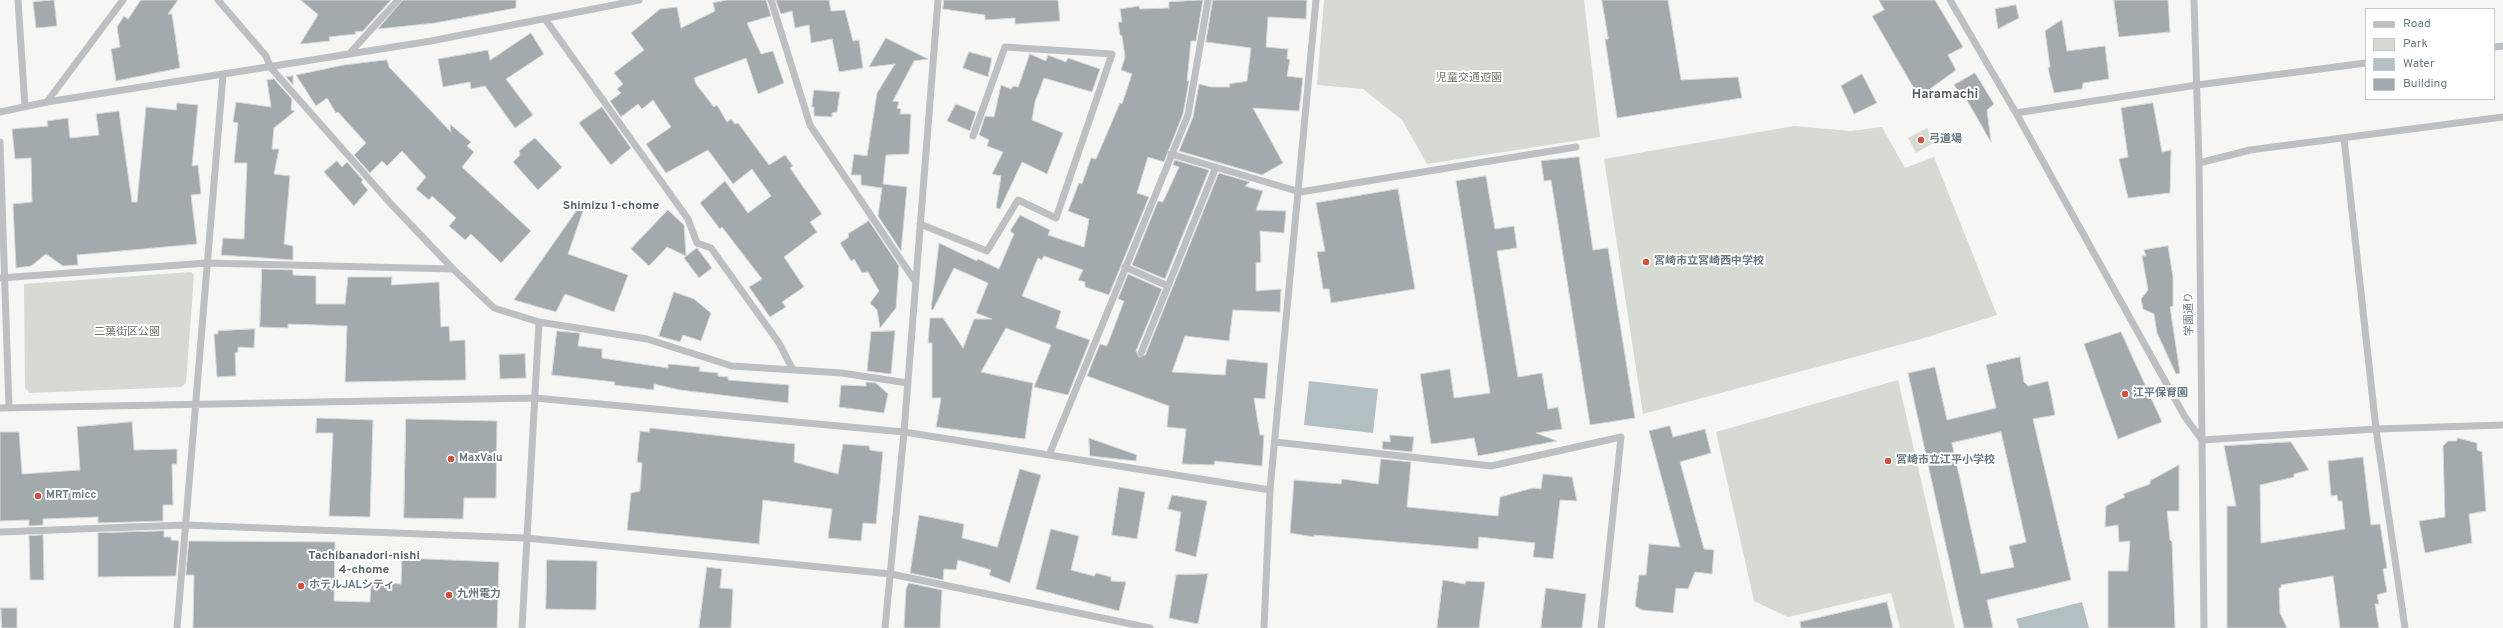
<!DOCTYPE html>
<html>
<head>
<meta charset="utf-8">
<style>
	body { margin:0 }
	#map { position:relative; width:2503px; height:628px; overflow:hidden; background:#f6f6f4; font-family:Overpass,sans-serif }
	canvas { display:block }
	.legend { position:absolute; left:2365px; top:8px; width:130px; height:92px; box-sizing:border-box; background:#fff; border:1px solid #c3c9cd; margin:0; padding:5px 7px; list-style:none; font-size:12px; color:#697981 }
	.legend li { display:flex; align-items:center; gap:8px; height:20px }
	.legend b { width:20px; border:1px solid #c3c9cd }
</style>
</head>
<body>
<div id="map">
<canvas width="2503" height="628"></canvas>
<ul class="legend">
<li><b style="height:5px;background:#bcc0c3"></b>Road</li>
<li><b style="height:11px;background:#d6dad3"></b>Park</li>
<li><b style="height:11px;background:#b3bfc2"></b>Water</li>
<li><b style="height:11px;background:#a2aaae"></b>Building</li>
</ul>
</div>
<script>
const c = document.querySelector('canvas').getContext('2d');
c.lineJoin = 'round';
function fillPath(path, color) {
  c.fillStyle = color;
  c.fill(path, 'evenodd');
}
function stroke(path, color, width, dash) {
  c.strokeStyle = color;
  c.lineWidth = width;
  c.lineCap = dash ? 'butt' : 'round';
  c.setLineDash(dash || []);
  c.stroke(path);
}
function drawText(font, color, halo, rows, align = 'center') {
  c.font = font + ' Overpass,"Noto Sans JP",sans-serif';
  c.lineWidth = 4;
  c.setLineDash([]);
  c.textBaseline = 'middle';
  c.strokeStyle = halo;
  c.fillStyle = color;
  for (const [text, x, y, turn = 0] of rows) {
    c.save();
    c.translate(x, y);
    c.rotate((+turn || 0) * Math.PI / 180);
    c.textAlign = isNaN(turn) ? turn : align;
    if (halo) c.strokeText(text, 0, 0);
    c.fillText(text, 0, 0);
    c.restore();
  }
}
fillPath(new Path2D(`
	M1324 0H1584L1600 137 1427 164 1402 120 1363 89 1317 85Z
	M1794 126 1851 131 1882 127 1905 168 1934 157 1997 315 1921 339 1643 414 1604 159Z
	M1927 128 1935 142 1916 153 1908 138Z
	M191 272 194 275 186 383 181 387 29 393 25 388 24 284Z
	M1898 380 1955 628H1900L1891 593 1788 617 1754 601 1716 432Z`), '#d6dad3');
fillPath(new Path2D(`
	M1309 381 1378 389 1373 433 1304 425Z
	M2082 602 2089 628H2019L2016 619Z`), '#b3bfc2');
const building = new Path2D(`
	M54 0 57 26 36 28 33 2Z
	M141 0H178L168 14H172L180 68 116 81 111 49 120 47 117 27 124 16 128 19Z
	M301 0H391L363 31 355 32 356 34 329 37 330 41 300 44 318 15Z
	M403 0H516V8L435 23 378 29Z
	M727 0H766L771 16 747 23 761 54 773 51 784 83 758 94 746 58 694 78 696 84 714 107 717 105 727 122 731 119 735 124 738 123 769 165 785 155 793 166 790 168 822 214 810 222 817 232 784 257 804 287 782 302 786 307 770 317 749 287 762 279 722 227 720 229 700 203 725 181 748 213 771 196 752 169 733 184 708 150 666 173 646 144 671 127 653 100 642 109 638 104 621 117 610 101 621 93 617 89 623 84 614 73 644 50 631 33 660 9 677 7 681 28 715 11 713 3Z
	M776 0H829L831 11 845 10 853 41 859 40 863 68 839 72 832 39 811 43 809 25 795 28 792 11 781 14Z
	M944 0H1058L1060 21 1015 24V18L985 20V15L943 9Z
	M1203 0 1196 41H1191L1187 81H1189L1183 114 1164 162 1148 157 1137 193 1149 197 1109 295 1085 287V282L1078 280 1083 270 1044 256 1042 260 1038 258 1022 296 1061 311 1056 328 1090 340 1068 395 1034 387 1051 345 1006 328 981 372 1033 383 1025 439 936 427 941 398H932V343H928L930 318H943L963 348 974 319H992L976 313 988 283 954 268 933 310 931 309 939 243 977 261 978 259 999 269 1014 234 1010 231 1020 215 1050 230 1048 235 1084 247 1089 219 1068 211 1079 183 1082 184 1091 158 1096 159 1120 103 1122 104 1132 74 1121 70 1125 57 1122 36 1120 35 1118 22H1122L1120 9 1139 6 1140 9 1169 8V2Z
	M1213 0H1307L1306 19 1268 17 1266 47 1288 49 1287 59H1290L1287 76 1303 78 1299 111 1253 108 1283 163 1262 175 1179 151 1193 117 1199 84 1211 87H1230L1229 84 1247 81 1251 48 1206 42Z
	M1602 0H1668L1681 80 1738 77 1742 98 1617 118 1605 39H1608Z
	M1879 0H1935L1963 47 1948 55 1956 70 1919 97 1872 16 1884 10Z
	M2114 0H2168L2170 32 2119 37Z
	M2016 5 2019 18 1998 29 1995 9Z
	M2062 20 2067 51 2105 46 2109 79 2083 83 2082 89 2054 93 2048 68 2050 67 2045 31Z
	M531 33 544 54 506 79 533 115 515 128 485 86 471 89 470 82 443 87 438 59 488 50 490 60Z
	M886 38 928 59 914 61 893 101 899 102 897 108 901 109 900 114H911L909 154 886 155 883 184 907 187 901 251 878 216 882 188 861 185V175H851L854 154 867 156 877 93 895 64 869 67Z
	M969 52 992 58 988 77 963 68Z
	M1030 54 1046 61 1048 55 1066 62 1068 58 1100 69 1092 92 1044 78 1035 102 1032 120 1063 133 1047 174 1022 162 1000 209 996 208 1001 176 992 174 1003 152 987 146 989 140 979 135 985 116 994 117 1001 85 1011 89 1013 86 1018 87Z
	M387 60 389 67 451 132 450 124 471 142 467 146 474 152 462 167 531 231 501 263 471 234 465 240 449 226 456 218 432 196 429 200 416 189 426 177 402 151 387 166 382 161 370 173 354 155 366 143 338 112 336 113 327 98 316 106 296 75 344 65Z
	M1975 73 1994 104 1987 110 1991 142 1965 97 1963 99 1954 85Z
	M1862 74 1877 103 1854 114 1841 86Z
	M293 76V85L286 77Z
	M274 79 292 99 291 110 295 111 274 128 272 149H279L274 174 290 176 284 244 293 246V260L221 255 223 238 244 239 247 163H234L238 123 233 122 236 102 271 107 267 80Z
	M814 90 840 92 837 112 832 113V117L814 116V107H812Z
	M177 103 198 105 192 166 198 165 201 194 191 195 197 244 77 255 78 265 63 266 46 254 31 266 16 268 13 204 32 202 31 158 15 159 12 129 48 126 47 121 68 118 70 138 99 135 96 114 119 111 132 202H137L146 107 176 110Z
	M2153 103 2162 152 2171 150 2170 193 2128 198 2119 159 2128 157 2121 108Z
	M956 104 976 112 970 131 947 121Z
	M602 107 631 148 611 165 579 123Z
	M535 138 562 167 538 190 513 162 520 155 519 151Z
	M1579 157 1593 250 1608 248 1635 418 1590 425 1551 180 1544 181 1541 161Z
	M1175 160 1209 170 1165 279 1132 265 1158 201 1163 202 1179 167 1173 165Z
	M337 161 342 167 347 162 363 180 361 182 368 190 354 206 324 172Z
	M1219 173 1250 182 1245 186 1263 191 1256 210 1286 211 1284 233 1260 231 1261 262 1256 263V291L1281 289 1280 312 1233 310 1229 341 1185 336 1172 372 1225 375 1227 359 1268 363 1265 399 1254 398 1260 435H1264L1262 466 1215 461 1214 465 1182 464 1186 429 1167 427 1169 406 1087 376 1100 344 1107 346 1124 301 1118 299 1128 274 1162 289 1136 351 1139 357 1145 355Z
	M1486 176 1495 229 1514 226 1517 248 1497 251 1518 377 1542 373 1548 409 1558 407 1562 429 1536 433 1557 441 1478 456 1474 438 1431 444 1420 374 1450 369 1454 398 1490 393 1456 181Z
	M1398 189 1415 289 1331 303 1329 289H1323L1317 252 1325 251 1316 203Z
	M580 206 584 208 568 254 628 275 614 312 565 294 556 312 514 300Z
	M668 210 684 225 686 256 667 247 649 266 631 249Z
	M869 221 899 266 896 308 880 328 877 310 870 303 879 291 868 272 862 273 854 259 851 261 840 243 849 237 848 234Z
	M2168 246 2173 277V306L2170 307 2180 373 2176 374 2157 333 2154 314 2143 309 2141 299 2148 290 2142 256H2146L2144 250Z
	M697 248 712 268 699 278 684 258Z
	M262 269 293 270V275L316 276V304H345L348 277H392L391 285 439 282 441 327 449 326 450 341 465 340 466 380 345 382 347 326 288 324V328L260 327Z
	M674 292 694 299 711 313 701 341 683 335 680 342 659 336Z
	M255 329 254 348 238 347V352L235 353 236 376 217 377 214 334H218V331Z
	M557 331 580 333 578 346 602 349V358L668 368V364L700 367 699 371 718 373V376L728 377V380L789 385 788 403 680 390 654 384V390L614 385 615 382 552 375Z
	M895 331 891 374 867 371 871 332Z
	M2121 332 2162 422 2118 439 2084 344Z
	M525 354 526 378 500 379 499 355Z
	M2020 357 2024 382 2028 386 2048 381 2052 399 2055 415 2033 419 2071 580 1987 600 1993 628H1964L1908 373 1935 367 1947 420 1996 408 1986 365ZM2001 432 2026 542 2009 546 2014 567 1981 574 1952 443Z
	M866 382 876 383 888 394 884 413 839 407 841 385 866 386Z
	M317 418 373 420 370 517 329 516 333 433H316Z
	M406 419 497 421 496 498H464L463 519 404 518Z
	M132 422 134 450 177 449V464H172L173 505H163V521L98 523V517L43 519V525L29 526V520L0 521V432H19L22 474 80 470 77 427Z
	M1670 426 1673 437 1705 429 1711 453 1680 462 1704 549 1714 550 1712 574 1695 572 1688 589 1676 588 1673 613 1642 610 1635 606 1639 575H1646L1649 544 1680 547 1649 431Z
	M650 428 795 444 794 462 838 474 843 444 869 446 870 450 883 452 876 524 863 523 861 541 828 538 832 509 763 500 759 544 627 530 631 493 640 491 642 463 637 462 640 431 649 432Z
	M1390 435 1414 437 1412 452 1382 449 1383 441 1390 442Z
	M1089 438 1137 455 1136 461 1090 456Z
	M2458 438 2477 443V450L2482 452 2486 511 2469 514 2472 543 2425 553 2419 521 2445 517 2443 446 2448 441H2456Z
	M2291 442 2309 470 2294 474V477L2260 485 2261 543 2345 529 2342 501H2338L2337 495 2331 496 2328 461 2363 457 2371 525 2380 524 2387 568 2383 569 2387 592 2377 595 2379 604H2375L2379 628H2340L2333 576 2281 585V588H2279L2280 613 2287 628H2227V506H2236L2224 446Z
	M1381 459 1411 462 1407 507 1498 516 1500 497 1533 488 1541 489 1543 474 1572 477 1577 501 1560 500 1553 559 1533 557 1535 543 1479 537 1478 549 1314 535V537L1290 533 1294 480 1341 484 1342 479 1378 484Z
	M2179 465V511H2167L2170 540 2172 542 2175 628H2108V571H2128L2130 541 2119 542 2118 525 2105 527 2106 506 2125 497 2123 494 2150 484V481Z
	M1020 469 1041 475 1010 583 989 575 991 570 958 560 956 570 944 569 943 580 910 573 919 515 964 524 962 538 997 547Z
	M1119 487 1145 492 1137 539 1112 535Z
	M1172 495 1207 501 1196 557 1175 551 1181 512 1168 509Z
	M1051 529 1079 536 1071 570 1094 576 1096 573 1111 577V581L1126 582 1119 611 1036 589Z
	M164 531V537H171V540L179 541 176 576 98 577V533Z
	M43 535 44 580H30L29 536Z
	M189 541 335 542 334 601 370 602 371 582 401 584 402 558 499 562 497 628H193L194 575H186Z
	M547 560 597 561 596 610 546 609Z
	M707 567 722 569 720 588 733 589 731 628H699Z
	M1208 574 1198 624 1169 618 1176 575Z
	M1443 580 1465 584 1466 581 1485 582 1479 628H1437Z
	M909 583 942 590 940 628H904L906 589Z
	M1546 588 1586 594 1582 628H1541Z
	M1887 602 1893 628H1801L1800 622Z
	M1 608H17V628H2Z`);
fillPath(building, '#a2aaae');
stroke(building, '#d8d8d6', 1);
stroke(new Path2D(`
	M18 0 25 107
	M218 0 266 56 271 68 391 204 453 269 494 308 539 322 647 339 732 366 842 373 908 383
	M771 0 810 125 915 281
	M1950 0 2016 113 2185 417 2202 440 2376 429 2503 425
	M2194 0 2199 163 2204 628
	M545 19 688 219 697 243 711 248 779 343 793 370
	M2494 47 2503 46
	M349 54 398 0
	M47 102 123 0
	M0 112 47 102 431 41 639 0
	M2016 113 2197 85 2366 63
	M2344 138 2376 429 2405 628
	M0 142 9 408
	M1171 154 1300 192 1576 147
	M2199 163 2250 150 2503 117
	M920 224 987 251 1018 200 1056 218 1112 54 1005 47 973 136
	M1125 267 1168 286
	M0 278 207 263 453 269
	M1141 353 1216 167
	M0 408 535 398 904 432 1270 490
	M1275 442 1491 466 1621 437 1601 628
	M1049 455 1188 115 1208 0
	M0 532 185 525 526 538 891 574 1150 628
	M177 628 223 75
	M522 628 539 322
	M885 628 904 432 938 0
	M1264 628 1270 490 1316 0`), '#bcc0c3', 7);
for (const [x, y, r, color] of [
	[1921,140,4,"#ce4f3c"],
	[1646,262,4,"#ce4f3c"],
	[2125,394,4,"#ce4f3c"],
	[451,459,4,"#ce4f3c"],
	[1888,461,4,"#ce4f3c"],
	[38,496,4,"#ce4f3c"],
	[301,586,4,"#ce4f3c"],
	[449,595,4,"#ce4f3c"]
]) {
  const dot = new Path2D();
  dot.arc(x, y, r, 0, 2 * Math.PI);
  c.fillStyle = color;
  c.fill(dot);
  stroke(dot, '#fff', 1.5);
}
drawText('11px', '#6c7967', '#fff', [
	["児童交通遊園",1469,79],
	["二葉街区公園",127,333]
]);
drawText('bold 11px', '#697981', '#fff', [
	["弓道場",1929,140],
	["宮崎市立宮崎西中学校",1654,262],
	["江平保育園",2133,394],
	["MaxValu",459,459],
	["宮崎市立江平小学校",1896,461],
	["MRT micc",46,496],
	["ホテルJALシティ",309,586],
	["九州電力",457,595]
], 'left');
drawText('11px', '#697981', '#fff', [
	["学園通り",2190,314,-91]
]);
drawText('bold 12px', '#566167', '#fff', [
	["Shimizu 1-chome",611,207],
	["Tachibanadori-nishi",364,557],
	["4-chome",364,571]
]);
drawText('bold 13px', '#566167', '#fff', [
	["Haramachi",1945,95]
]);
</script>
</body>
</html>
